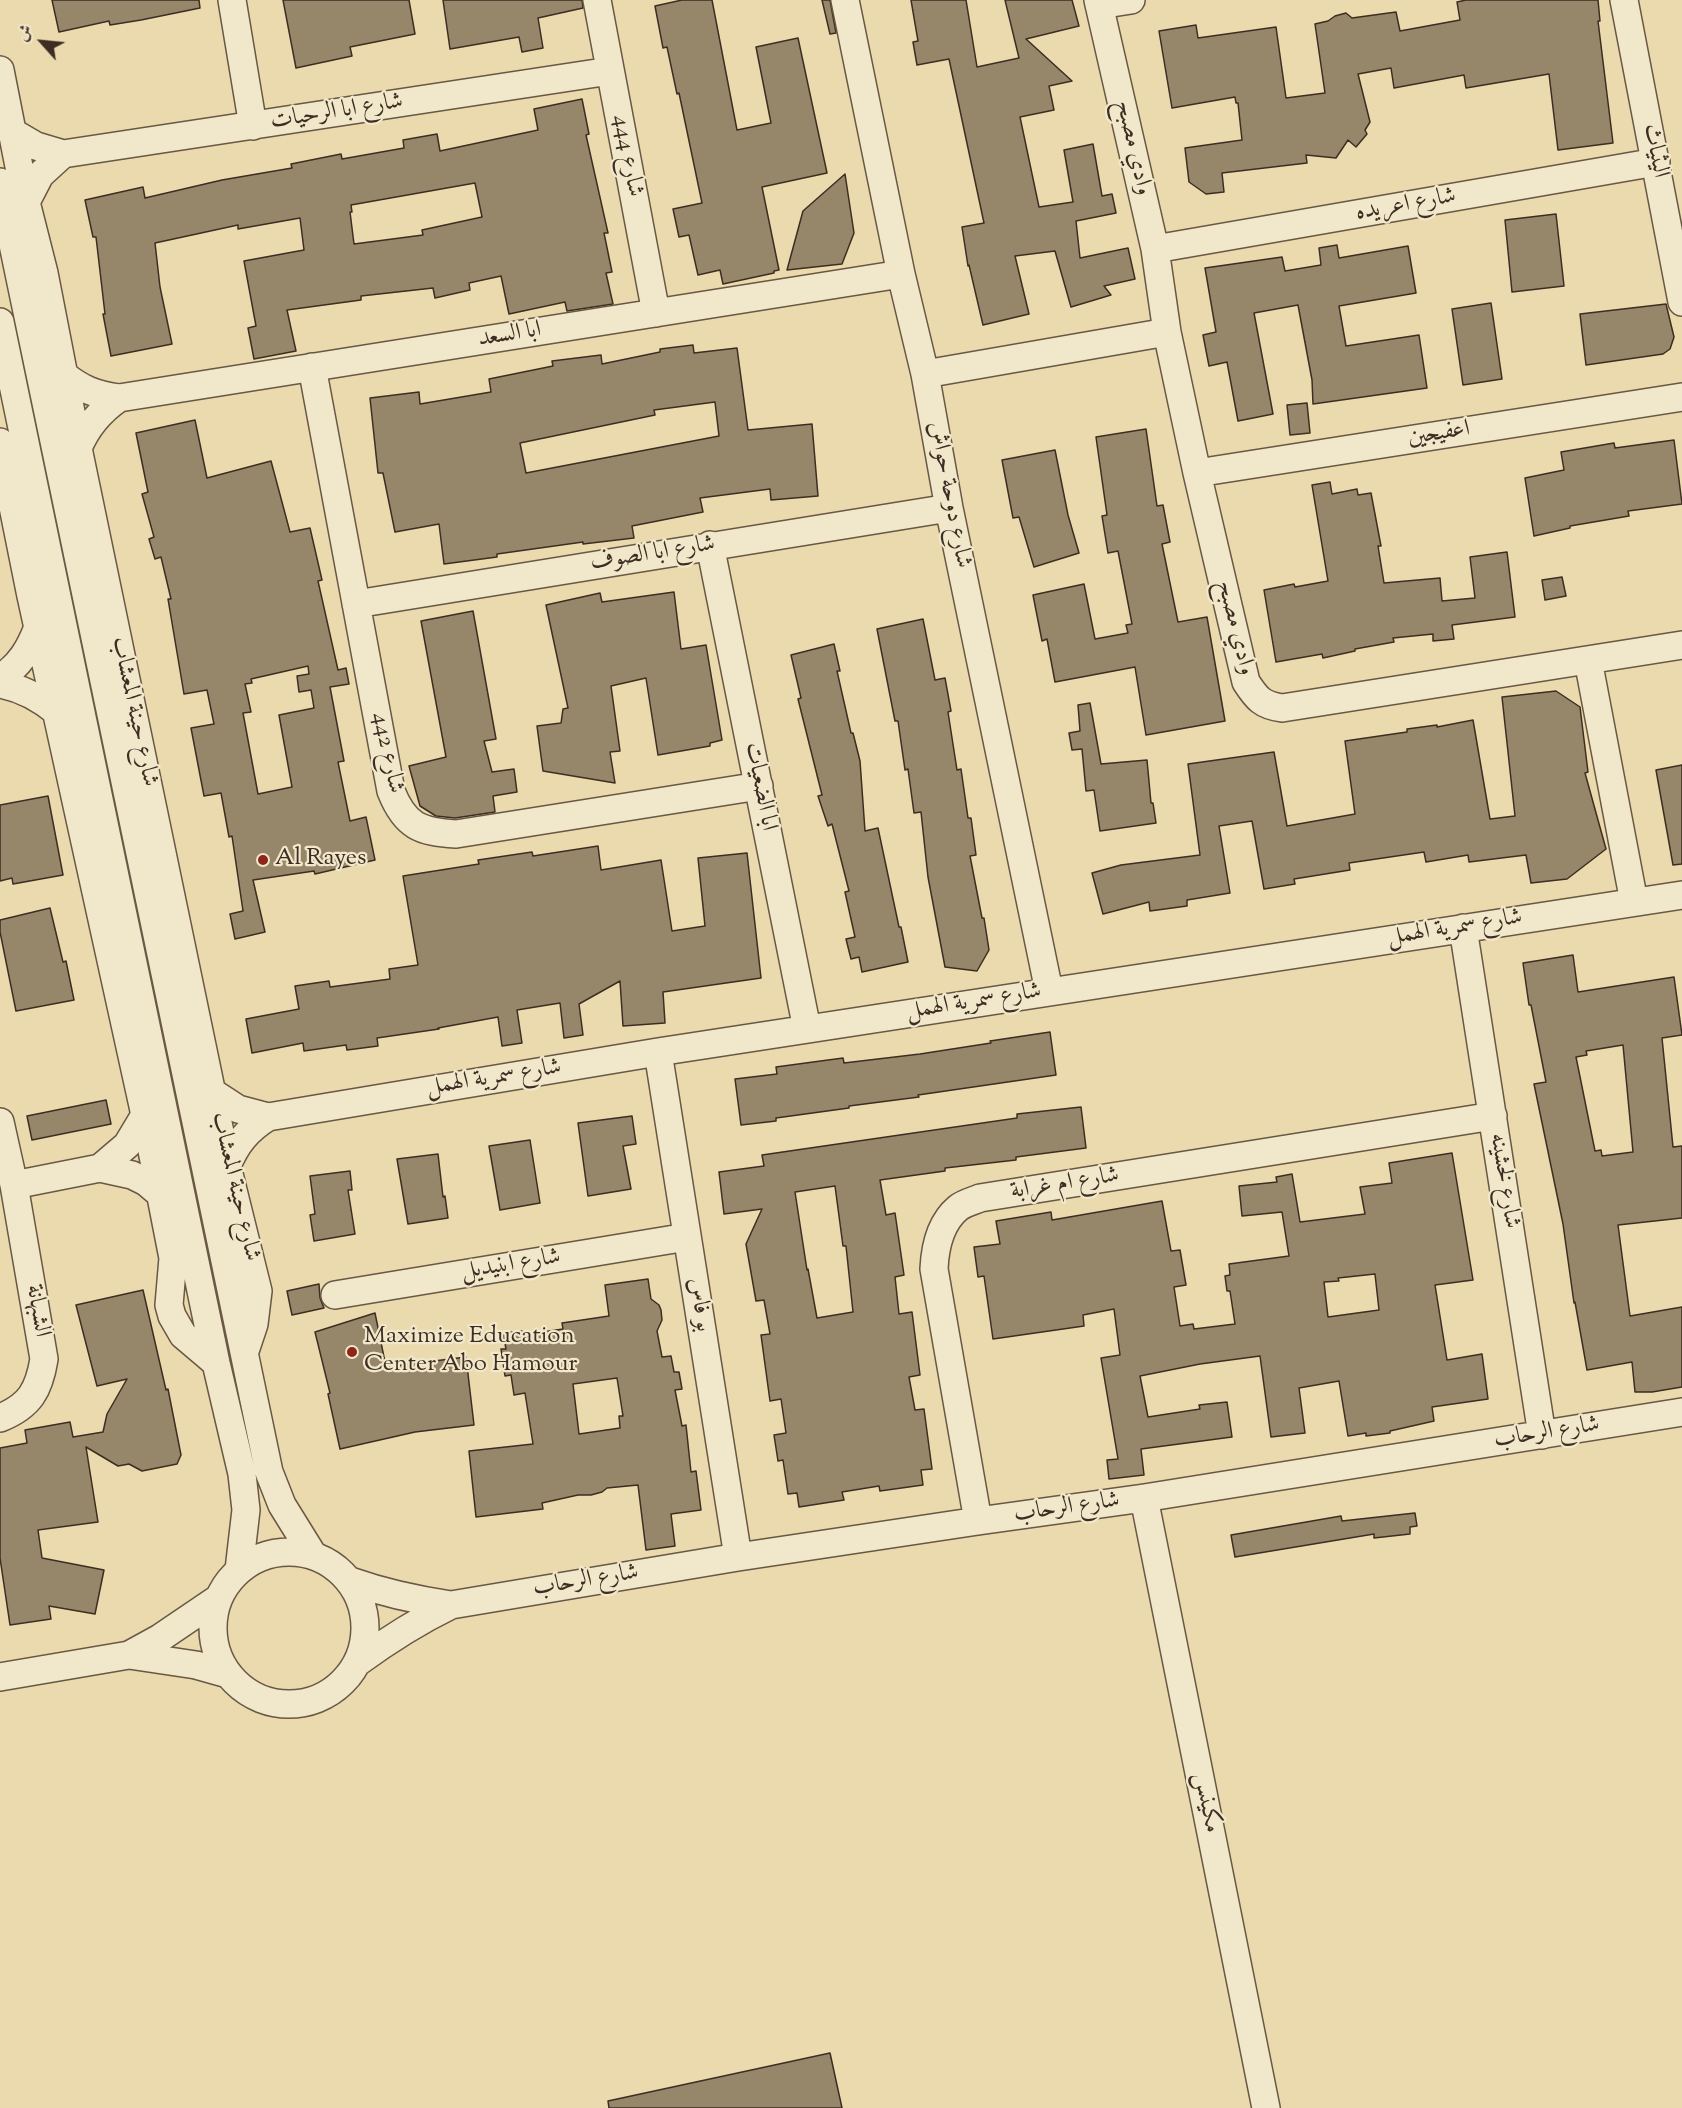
<!DOCTYPE html>
<html>
<head>
<meta charset="utf-8">
<style>
	body { margin:0 }
	#map { position:relative; width:1682px; height:2108px; overflow:hidden; background:#eadaad; font-family:"Sorts Mill Goudy",Amiri,serif }
	canvas { display:block }
	.north { position:absolute; left:12px; top:12px; width:60px; height:60px; -webkit-text-stroke:4px #f1e7ca; paint-order:stroke; rotate:297deg; font-size:16px; font-weight:700; line-height:24px; text-align:center; color:#3d2d22 }
	.north::after { content:''; display:block; margin:auto; width:21px; height:27px; background:#3d2d22; clip-path:polygon(50% 0,100% 100%,50% 72%,0 100%) }
</style>
</head>
<body>
<div id="map">
<canvas width="1682" height="2108"></canvas>
<div class="north">ش</div>
</div>
<script>
const c = document.querySelector('canvas').getContext('2d');
c.lineJoin = 'round';
function fillPath(path, color) {
  c.fillStyle = color;
  c.fill(path, 'evenodd');
}
function stroke(path, color, width, dash) {
  c.strokeStyle = color;
  c.lineWidth = width;
  c.lineCap = dash ? 'butt' : 'round';
  c.setLineDash(dash || []);
  c.stroke(path);
}
function drawText(font, color, halo, rows, align = 'center') {
  c.font = font + ' "Sorts Mill Goudy",Amiri,serif';
  c.lineWidth = 4.5;
  c.setLineDash([]);
  c.textBaseline = 'middle';
  c.strokeStyle = halo;
  c.fillStyle = color;
  for (const [text, x, y, turn = 0] of rows) {
    c.save();
    c.translate(x, y);
    c.rotate((+turn || 0) * Math.PI / 180);
    c.textAlign = isNaN(turn) ? turn : align;
    if (halo) c.strokeText(text, 0, 0);
    c.fillText(text, 0, 0);
    c.restore();
  }
}
const building = new Path2D(`
	M52 0H199L200 8 141 20 110 25 109 21 59 32Z
	M283 0H409L415 34 350 47 352 56 296 68Z
	M443 0H582L583 8 538 18 543 48 522 52 519 37 450 49Z
	M682 0H712L737 130 771 123 756 47 798 38 827 173 762 187 779 270 774 271V273L723 284 720 270 698 275 689 235 679 237 673 209 702 203 679 93 677 94 667 47 663 48 655 6Z
	M822 0H830L836 33 830 34Z
	M911 0H966L977 67 1019 58 1005 0H1072L1079 26 1026 39 1072 81 1049 86 1054 110 1020 117 1039 207 1073 202 1064 150 1093 144 1102 196 1112 194 1116 213 1076 221 1080 258 1128 248 1135 279 1104 286 1111 295 1071 307 1055 251 1015 256 1029 314 983 325 969 265 968 266 962 227 984 223 949 59 917 65 913 42 918 41Z
	M1466 0H1598L1600 21H1598L1613 143 1558 150 1549 74 1466 88 1464 75 1394 88 1391 68 1358 74 1370 122 1365 130 1367 134 1356 147 1348 140 1336 158 1306 155 1307 163 1222 173 1224 192 1206 194 1189 182 1185 148 1242 140 1238 103H1236L1235 97 1172 108 1159 31 1196 25 1198 38 1276 27 1286 98 1325 93 1315 24 1328 21 1335 16 1346 13 1352 18 1396 12 1400 31 1460 20 1457 2Z
	M582 99 589 134 586 135 608 233H604L612 272 606 273 613 304 567 311 565 302 509 314 501 276 469 283 470 290 435 298 433 288 361 296V300L287 310 296 351 254 359 248 328 256 326 244 261 304 250 300 218 238 229V225L155 243 160 287 172 344 111 356 103 314H105L96 237H93L85 200 143 187 145 198 222 180 292 168 291 164 341 154 342 159 404 148 403 140 437 134 440 151 538 130 534 109ZM475 183 482 217 422 230 423 235 354 244 350 212H352L351 205Z
	M845 174 854 233 842 264 787 270 803 211Z
	M1556 214 1564 286 1512 292 1505 220Z
	M1337 245 1339 258 1408 246 1416 293 1339 306 1346 346 1419 335 1427 388 1313 404 1312 380 1298 305 1254 313 1273 414 1238 421 1227 362 1209 366 1203 335 1216 332 1205 268 1282 257 1285 271 1321 265 1319 248Z
	M1491 303 1502 379 1463 385 1452 309Z
	M1666 304 1674 337 1670 349 1663 354 1586 365 1580 314Z
	M693 345 694 353 737 348 748 430 812 424 818 496 771 500 770 489 700 498 703 512 632 526 634 538 583 544V542L497 554V557L444 564 439 524 395 532 383 473H378L370 398 419 392 420 404 491 392 489 379 553 366 552 361 601 355 602 364 660 352V349ZM715 402 719 436 526 473 520 443 655 415 654 410Z
	M1307 403 1310 433 1290 435 1287 405Z
	M195 420 207 478 271 461 290 532 310 528 322 580 318 581 338 670 346 668 349 684 330 687 344 761 338 762 350 821 366 817 375 860 315 874 314 871 253 880 265 932 235 939 230 914 243 911 232 836 229 837 221 793 204 796 191 728 214 724 207 690 184 694 168 599H171L161 557 155 559 149 539 154 537 142 494 148 492 136 433ZM308 666 309 674 297 676 299 692 311 690 314 708 279 715 292 787 258 794 243 713 251 712 245 684 252 683 251 679Z
	M1146 429 1157 506 1163 505 1170 542 1162 544 1178 622 1207 617 1225 721 1146 735 1135 667 1055 682 1047 639 1042 641 1033 595 1084 584 1095 639 1128 633 1126 625 1132 624 1118 551 1108 553 1102 516 1107 515 1096 437Z
	M1674 440 1682 504 1628 511 1629 516 1570 526V528L1534 536 1525 478 1564 470 1561 452 1614 443 1615 448Z
	M1055 450 1068 515 1079 553 1034 567 1019 517 1013 518 1002 460Z
	M1330 482 1332 494 1357 489 1358 495 1371 493 1381 546H1378L1384 583 1440 578 1442 601 1475 598 1470 557 1507 552 1515 617 1452 625 1454 639 1433 641V634L1393 638 1394 642 1355 649V651L1323 658 1322 654 1276 662 1264 590 1294 584 1295 587 1328 581 1312 485Z
	M1562 577 1566 596 1545 600 1542 580Z
	M674 592 681 649 706 645 722 740 710 743V746L658 755 646 678 611 686 620 751 610 752 615 783 543 771 537 726 561 723 563 709 568 708 546 605 600 593 602 602Z
	M473 611 496 739 484 741 492 772 514 769 517 792 493 796 495 812 455 818 436 816 420 806 409 766 446 757 421 621Z
	M923 619 935 680 945 678 951 711 948 712 957 770 961 769 968 818H971L976 855 970 856 982 918H984L989 950 977 971 945 967 928 877 921 812 914 813 908 769 905 770 898 721H895L877 629Z
	M834 644 840 671H837L851 733H853L860 761 865 831 878 828 899 927H901L908 962 862 972 859 957 851 959 846 939 855 937 845 892 849 891 832 824 828 826 818 796 822 795 798 699 801 698 791 655Z
	M1556 691 1580 707 1588 772 1585 773 1606 849 1567 879 1531 883 1526 855 1469 862 1468 855 1426 862 1424 852 1349 863 1350 870 1294 879 1295 884 1264 889 1252 821 1219 826 1230 893 1187 900V906L1150 911 1149 902 1103 914 1092 873 1121 865 1200 855 1188 764 1274 752 1287 826 1355 814 1345 741 1407 732V729L1437 725V727L1473 720 1490 819 1515 816 1502 697Z
	M1090 703 1101 764 1147 760 1151 803H1153L1156 823 1100 831 1094 790 1086 791 1082 749 1072 750 1069 733 1080 731 1078 705Z
	M1682 765V864L1673 865 1656 770Z
	M48 796 63 875 13 884 12 878 0 881V805Z
	M598 846 601 870 661 860 672 931 705 926 698 858 747 853 761 978 663 992 665 1023 623 1026 620 981 579 1004 583 1035 564 1038 560 1003 517 1010 522 1043 502 1046 498 1017 438 1028 439 1029 377 1038 378 1046 347 1050 346 1045 304 1051 303 1043 252 1053 246 1019 299 1009 295 986 329 981 330 987 390 979 389 969 418 965 403 876 479 864 478 860 532 852 533 856Z
	M50 908 63 962 66 961 74 1000 16 1011 0 932V920Z
	M1573 955 1578 992 1674 977 1682 1035 1662 1038 1673 1147 1682 1146V1218L1618 1225 1630 1316 1682 1307V1387L1652 1392H1635L1632 1362 1587 1370 1575 1302 1574 1303 1563 1224 1534 1084 1546 1082 1531 1005H1529L1523 963ZM1623 1045 1633 1152 1602 1156 1601 1150 1595 1151 1576 1057 1587 1055 1586 1051Z
	M1050 1032 1056 1075 918 1095 919 1097 849 1106V1108L776 1118V1121L741 1125 735 1079 777 1074 776 1067 843 1058 844 1063 920 1054 991 1043 990 1041Z
	M106 1100 111 1124 32 1140 27 1116Z
	M1081 1107 1086 1148 1016 1157V1160L945 1168V1171L880 1180 886 1215 895 1213 904 1275 895 1277 899 1314 912 1312 920 1375 909 1377 915 1410 924 1409 932 1469 921 1470 923 1485 880 1491 879 1486 842 1492 844 1500 799 1507 797 1493 788 1494 783 1460 778 1461 774 1435 786 1433 781 1399 770 1401 761 1335 770 1334 764 1300 756 1301 746 1244 762 1209 724 1214 719 1172 764 1166 762 1155 1017 1118V1114ZM835 1186 843 1246H846L853 1312 817 1318 808 1269 807 1270 795 1192Z
	M632 1116 636 1144 623 1146 631 1189 588 1196 578 1123Z
	M530 1140 540 1203 500 1210 489 1146Z
	M1452 1153 1473 1280 1435 1285 1447 1360 1482 1354 1488 1399 1432 1407 1434 1421 1390 1431V1433L1366 1436V1433L1348 1436 1339 1381 1299 1388 1305 1433 1271 1437 1260 1356 1200 1364 1140 1376 1148 1417 1200 1409 1199 1405 1227 1402 1232 1437 1141 1449 1144 1475 1109 1479 1107 1460 1118 1459 1101 1358 1120 1355 1114 1309 1083 1315 1084 1326 993 1339 984 1276 978 1277 974 1247 1000 1244 996 1221 1051 1212 1052 1220 1162 1201 1171 1251 1180 1250 1186 1285 1174 1287 1180 1326 1193 1324 1194 1329 1235 1324 1230 1291H1227L1225 1276 1230 1275 1229 1264 1289 1256 1282 1212 1242 1216 1239 1186 1277 1182 1276 1177 1292 1174 1300 1222 1365 1214 1360 1187 1392 1183 1389 1163ZM1375 1274 1379 1310 1328 1317 1324 1282 1339 1281 1338 1278Z
	M438 1154 443 1197 445 1196 448 1218 408 1224 397 1159Z
	M350 1171 352 1190H348L355 1234 314 1241 310 1215 315 1214 310 1176Z
	M648 1279 651 1299 659 1305 661 1310 662 1320 657 1331 662 1357 671 1356 674 1372H679L682 1389 675 1390 682 1426 686 1425 691 1472 696 1471 701 1510 671 1514 675 1546 646 1550 638 1485 607 1488 602 1492 591 1495H578L542 1503 543 1509 476 1517 469 1451 533 1444 525 1393 514 1395 511 1375 505 1376 501 1349H506L503 1333 522 1331V1335L563 1329 562 1323 609 1316 605 1285ZM617 1378 623 1416H619L620 1428 579 1434 573 1384Z
	M319 1284 320 1298 324 1308 292 1315 287 1291Z
	M143 1290 166 1390 168 1389 181 1455 177 1464 142 1471 129 1464 118 1466 86 1447 98 1522 38 1530 42 1558 104 1570 95 1614 49 1606 51 1619 10 1625 0 1558V1448L27 1443 25 1430 70 1422 73 1437 103 1432 107 1414 127 1379 97 1386 76 1305Z
	M375 1313 386 1367 466 1357 474 1425 415 1432 340 1449 328 1394 330 1393 315 1332Z
	M1415 1513 1417 1526 1410 1527V1534L1374 1538V1534L1235 1557 1231 1535 1341 1516 1342 1521Z
	M830 2053 842 2108H609L608 2101Z`);
fillPath(building, '#97876a');
stroke(building, '#3d2d22', 1.5);
const minor = new Path2D(`
	M232 0 253 126
	M597 0 656 313
	M845 0 901 274 925 374 949 508 1049 991
	M1098 0 1155 249 1167 332 1197 473 1246 682C1257 699 1262 705 1282 708L1682 645
	M1624 0 1682 302
	M1099 5 1131 0
	M0 70 26 202 44 273 78 448 227 1166 258 1291 254 1324 246 1348
	M12 132 36 146 63 154 610 71
	M0 182 269 1472 282 1505 313 1555
	M26 202 40 175 63 154
	M1155 249 1656 162
	M0 322 216 1363 242 1474 246 1510 239 1570
	M312 367 391 791C405 826 420 832 456 834L759 786
	M925 374 1167 332
	M64 375C81 389 96 395 119 398L901 274
	M0 442 31 596 145 1115 173 1258 169 1305 172 1316 183 1335 216 1363
	M78 448C87 426 100 411 119 398
	M1197 473 1682 397
	M710 545 807 1029
	M356 604 949 508
	M1588 660 1634 902
	M0 678C20 666 30 648 38 627
	M0 684C22 688 40 698 57 712
	M1463 928 1542 1435
	M658 1052 738 1557
	M212 1092 238 1109 268 1117 658 1052 1682 895
	M0 1122 14 1185 44 1359C39 1390 30 1406 0 1418
	M227 1166C236 1144 247 1130 268 1117
	M100 1168 127 1145 145 1115
	M14 1185 100 1168 132 1175 146 1182 159 1193
	M335 1295 687 1237
	M1144 1498 1266 2108
	M978 1521 934 1269C935 1247 940 1223 958 1208 964 1203 973 1201 980 1198L1493 1116
	M213 1628a76 76 0 1 1 152 0a76 76 0 1 1-152 0Z
	M350 1581C384 1593 416 1600 451 1605L738 1557 978 1521 1144 1498 1682 1412
	M129 1655 160 1638 219 1598
	M358 1662C388 1640 418 1621 451 1605
	M0 1677 129 1655 196 1665 228 1674`);
stroke(minor, '#685845', 30);
stroke(minor, '#f1e7ca', 27);
for (const [x, y, r, color] of [
	[263,860,6,"#8f2418"],
	[352,1352,6,"#8f2418"]
]) {
  const dot = new Path2D();
  dot.arc(x, y, r, 0, 2 * Math.PI);
  c.fillStyle = color;
  c.fill(dot);
  stroke(dot, '#f1e7ca', 2);
}
drawText('24px', '#3d2d22', '#f1e7ca', [
	["شارع ابا الرحيات",337,113,-9],
	["وادي مصبح",1132,148,77],
	["اليثياث",1654,151,79],
	["شارع 444",626,156,79],
	["شارع اعريده",1406,206,-10],
	["ابا السعد",510,336,-9],
	["اعفيجين",1439,435,-9],
	["شارع دوحة حواش",948,495,79],
	["شارع ابا الصوف",653,555,-9],
	["وادي مصبح",1234,628,76],
	["شارع حينة المعشاب",133,712,78],
	["شارع 442",386,753,78],
	["ابا الضعيات",759,787,79],
	["شارع سمرية الهمل",1455,929,-9],
	["شارع سمرية الهمل",974,1003,-9],
	["شارع سمرية الهمل",494,1079,-9],
	["شارع لخشينه",1503,1181,81],
	["شارع ام غرابة",1065,1185,-9],
	["شارع حينة المعشاب",234,1187,77],
	["شارع ابنيديل",511,1266,-9],
	["بو فاس",698,1305,81],
	["الشبهانة",36,1311,80],
	["شارع الرحاب",1547,1434,-9],
	["شارع الرحاب",1067,1509,-8],
	["شارع الرحاب",586,1582,-9],
	["مكينس",1205,1803,79]
]);
drawText('24px', '#3d2d22', '#f1e7ca', [
	["Al Rayes",275,860],
	["Maximize Education",364,1338],
	["Center Abo Hamour",364,1366]
], 'left');
</script>
</body>
</html>
